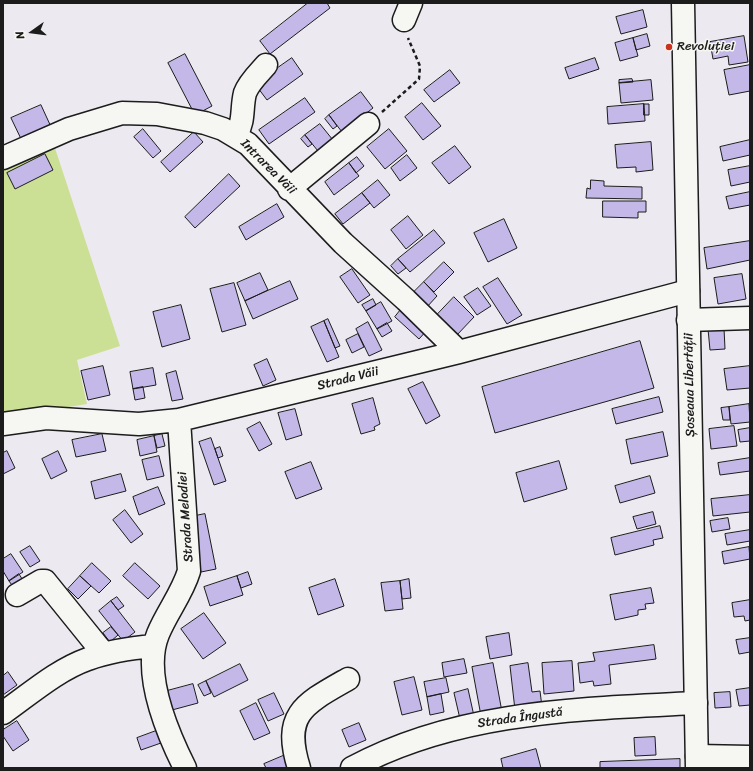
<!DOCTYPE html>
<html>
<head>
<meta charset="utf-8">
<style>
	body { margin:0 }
	#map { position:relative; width:753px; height:771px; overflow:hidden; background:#eceaf0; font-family:Sriracha,sans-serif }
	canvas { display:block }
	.frame { position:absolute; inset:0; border:4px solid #1c1c1c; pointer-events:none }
	.north { position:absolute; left:12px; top:12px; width:40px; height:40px; -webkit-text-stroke:3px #f6f6f2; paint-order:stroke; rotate:256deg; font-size:11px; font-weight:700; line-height:16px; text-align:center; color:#1c1c1c }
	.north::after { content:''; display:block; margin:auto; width:14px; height:18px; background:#1c1c1c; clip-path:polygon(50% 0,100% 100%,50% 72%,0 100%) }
</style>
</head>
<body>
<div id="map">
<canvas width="753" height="771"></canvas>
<div class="frame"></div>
<div class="north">N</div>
</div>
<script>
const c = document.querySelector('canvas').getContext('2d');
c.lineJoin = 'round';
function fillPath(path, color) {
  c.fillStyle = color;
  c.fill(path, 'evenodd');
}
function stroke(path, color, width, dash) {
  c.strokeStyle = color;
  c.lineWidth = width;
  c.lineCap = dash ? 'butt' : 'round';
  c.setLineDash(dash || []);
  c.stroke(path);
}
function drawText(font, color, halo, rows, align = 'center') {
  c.font = font + ' Sriracha,sans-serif';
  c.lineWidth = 3;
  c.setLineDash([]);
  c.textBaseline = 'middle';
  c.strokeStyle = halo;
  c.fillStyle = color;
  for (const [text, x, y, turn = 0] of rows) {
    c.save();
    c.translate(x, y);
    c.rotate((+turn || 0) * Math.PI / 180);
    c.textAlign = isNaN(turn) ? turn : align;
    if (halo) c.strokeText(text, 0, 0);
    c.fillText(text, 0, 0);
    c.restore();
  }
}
fillPath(new Path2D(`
	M54 145 120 346 77 360 87 404 3 418V168Z`), '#cbe095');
const building = new Path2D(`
	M308 3H327L330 8 270 54 260 41Z
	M643 10 647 27 621 34 616 17Z
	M647 34 650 46 636 50 633 38Z
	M744 36 748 62 729 65 728 56 713 59 710 42Z
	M633 38 638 56 620 61 615 43Z
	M185 54 212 106 195 115 168 63Z
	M292 58 303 74 267 100 255 84Z
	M595 58 599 69 569 79 565 68Z
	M750 65V91L729 95 724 70Z
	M450 70 460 83 434 102 424 90Z
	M632 79 633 82 619 83V80Z
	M651 80 653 100 621 103 619 83Z
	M361 92 373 108 342 132 329 115Z
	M305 98 315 112 269 144 259 130Z
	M422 103 441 126 423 140 405 117Z
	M644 104H649V115H644Z
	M644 104 645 121 608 124 607 107Z
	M41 105 52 129 23 143 11 118Z
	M329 115 337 126 333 129 325 119Z
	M320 124 337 145 322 156 305 135Z
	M143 129 161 151 153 158 134 137Z
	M389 129 407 151 385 169 367 147Z
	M194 132 203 142 170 172 161 162Z
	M305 135 312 144 308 147 301 139Z
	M750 140V155L723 161 720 147Z
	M651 142 653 170 636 172V167L617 168 615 145Z
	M455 146 471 167 449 184 432 163Z
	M45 154 53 170 15 189 7 173Z
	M407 155 417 168 400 181 391 168Z
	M357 157 364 166 356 173 349 163Z
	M349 163 359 176 334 195 325 182Z
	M750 166V182L731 186 728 170Z
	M229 174 240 186 195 228 185 217Z
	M378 180 390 195 374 208 362 193Z
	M591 180 604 181V186L642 187V199L586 198 587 188 590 189Z
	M750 192V205L729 209 726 197Z
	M362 193 370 203 343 224 335 214Z
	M603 201H646V212H638V218L603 217Z
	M277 204 284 217 246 240 239 227Z
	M408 216 423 235 406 249 391 230Z
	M504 219 517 248 488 262 474 233Z
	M434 230 445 243 410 272 398 259Z
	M750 241V260L707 269 704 248Z
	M398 259 406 268 398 274 391 266Z
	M444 262 454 272 434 292 424 282Z
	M352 269 370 295 358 303 340 277Z
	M260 273 268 290 245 301 237 283Z
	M742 274 746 299 718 304 714 278Z
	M498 278 522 315 507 324 483 287Z
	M290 281 298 299 253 319 245 301Z
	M424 282 437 296 426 308 412 294Z
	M234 283 246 325 222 332 210 289Z
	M478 288 491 306 477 315 464 297Z
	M454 297 474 317 456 336 436 316Z
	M373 299 376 305 366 311 362 305Z
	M381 302 392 321 377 329 366 311Z
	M181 305 190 339 162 347 153 312Z
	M403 307 428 329 419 339 395 317Z
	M328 319 340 346 335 348 324 321Z
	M324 321 339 357 327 362 311 327Z
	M368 322 382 350 369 356 356 329Z
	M387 323 392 331 382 337 377 329Z
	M724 328 725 349 710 350 708 329Z
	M358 334 364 347 352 353 346 340Z
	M640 341 654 388 495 433 482 387Z
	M267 359 276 380 263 386 254 365Z
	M103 366 110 395 88 400 81 371Z
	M750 366V388L727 390 724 369Z
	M153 368 156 385 133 389 130 372Z
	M176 371 183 399 172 401 166 374Z
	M423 382 440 416 426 424 408 389Z
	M143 387 145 398 135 400 133 389Z
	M659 397 663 412 616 424 612 409Z
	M373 398 380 424 374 427 375 430 361 434 352 404Z
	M749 404 750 422 731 424 729 407Z
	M729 407 730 420H723L721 408Z
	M295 409 302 435 286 440 278 413Z
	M260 422 272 444 259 451 247 429Z
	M734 426 737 446 711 449 709 429Z
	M750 428V441L740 442 738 430Z
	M663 432 668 456 631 464 626 440Z
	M102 434 106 451 76 457 72 440Z
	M162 434 165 446 157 448 154 436Z
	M154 436 157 452 140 456 137 440Z
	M211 438 226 481 214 485 199 442Z
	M220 447 223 456 218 458 215 449Z
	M7 451 15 468 3 474V453Z
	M58 451 67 471 51 479 42 459Z
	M159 456 164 476 147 480 142 460Z
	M750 458V471L720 475 718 463Z
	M559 461 567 489 524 502 516 473Z
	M311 462 322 489 296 499 285 472Z
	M121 474 126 491 95 499 91 482Z
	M650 476 655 493 620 503 615 486Z
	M158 487 165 504 139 515 133 497Z
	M750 495V512L713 516 711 499Z
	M125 510 143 534 131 543 113 520Z
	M653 512 656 524 637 529 633 517Z
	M205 514 216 569 201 572 190 517Z
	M728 518 730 529 712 532 710 521Z
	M660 526 663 538 653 540 654 545 615 555 611 538Z
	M750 530V541L727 545 725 534Z
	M30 546 40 561 30 567 20 552Z
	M749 547 750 559 724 564 722 552Z
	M11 554 23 572 9 581 3 571V559Z
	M92 563 111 581 99 593 80 576Z
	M135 563 160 586 148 599 123 576Z
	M248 572 252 584 241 588 237 576Z
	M19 574 24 582 14 588 9 581Z
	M80 576 91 586 78 599 68 589Z
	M237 576 243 595 210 606 204 587Z
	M335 579 344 606 318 615 309 588Z
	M409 579 411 598 402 599 400 581Z
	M400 581 403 609 385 611 381 583Z
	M651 588 654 603 645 604 646 609 638 610V615L615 620 610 595Z
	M117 597 124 606 118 610 111 601Z
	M750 600V620L745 621 744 616 734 617 732 603Z
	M111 601 135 632 123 641 99 611Z
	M204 613 226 643 203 659 181 629Z
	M111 627 118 635 110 642 103 633Z
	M509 633 512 655 490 659 486 637Z
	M750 638V652L739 654 736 640Z
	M654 645 656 659 609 665 611 684 594 686 593 681 580 683 578 663 595 661 593 653Z
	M464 659 467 673 444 677 442 663Z
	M572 661 574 691 544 694 542 663Z
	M493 663 502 712 481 716 472 667Z
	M528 663 532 692 540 691 542 707 515 710 510 666Z
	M240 664 248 680 214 697 206 681Z
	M8 672 17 685 3 695V676Z
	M414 677 422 710 402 715 394 682Z
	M446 678 449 692 427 697 424 682Z
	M206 681 211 693 204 696 198 685Z
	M193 684 198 703 172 710 167 691Z
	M750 688V705L739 706 736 690Z
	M468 689 474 716 460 719 454 693Z
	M730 692 731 707 715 708 714 693Z
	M274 693 284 714 268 721 258 700Z
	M441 694 444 712 430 715 427 697Z
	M256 703 270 733 254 740 240 711Z
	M17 721 29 740 13 751 3 736V730Z
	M359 723 366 740 349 747 342 730Z
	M156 731 161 743 141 750 137 738Z
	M655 737 656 755 635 756 634 738Z
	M536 749 541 768H503L501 759Z
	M290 753 297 768H266L264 764Z
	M680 759V768H600V762Z`);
fillPath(building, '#c4b8e9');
stroke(building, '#1c1c1c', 1);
const minor = new Path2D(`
	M404 20 411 3
	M236 136C245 119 241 109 245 93 249 82 259 73 266 65
	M3 158 69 129 122 113 157 114 205 123 223 129 248 144 343 243 406 300 459 352
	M289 189 368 124
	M688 320 750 318
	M179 420 189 571C182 594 167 612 158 634 142 673 167 732 185 768
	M3 424 46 418 139 424 179 420 459 352 688 291
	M17 595 41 581H45L104 654
	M3 713C30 694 57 670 88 659 109 651 131 648 154 646
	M697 756 750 757
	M299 768C282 714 304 704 348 679
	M352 768C457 711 579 709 696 703`);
const major = new Path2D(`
	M683 3 697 768`);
stroke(minor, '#1c1c1c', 25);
stroke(major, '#1c1c1c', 25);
stroke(new Path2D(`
	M382 112 419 79 420 66 408 38`), '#1c1c1c', 2.5, [4, 3]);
stroke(minor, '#f6f6f2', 22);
stroke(major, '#f6f6f2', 22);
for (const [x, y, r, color] of [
	[669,47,4,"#c8321e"]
]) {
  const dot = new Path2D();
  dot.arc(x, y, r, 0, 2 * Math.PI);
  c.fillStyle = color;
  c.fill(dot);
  stroke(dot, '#f6f6f2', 1.5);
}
drawText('13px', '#1c1c1c', '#f6f6f2', [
	["Revoluției",677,47]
], 'left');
drawText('13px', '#1c1c1c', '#f6f6f2', [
	["Intrarea Văii",268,167,45],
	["Strada Văii",348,379,-14],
	["Șoseaua Libertății",690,385,-91],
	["Strada Melodiei",186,517,-94],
	["Strada Îngustă",520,718,-8]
]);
</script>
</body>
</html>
